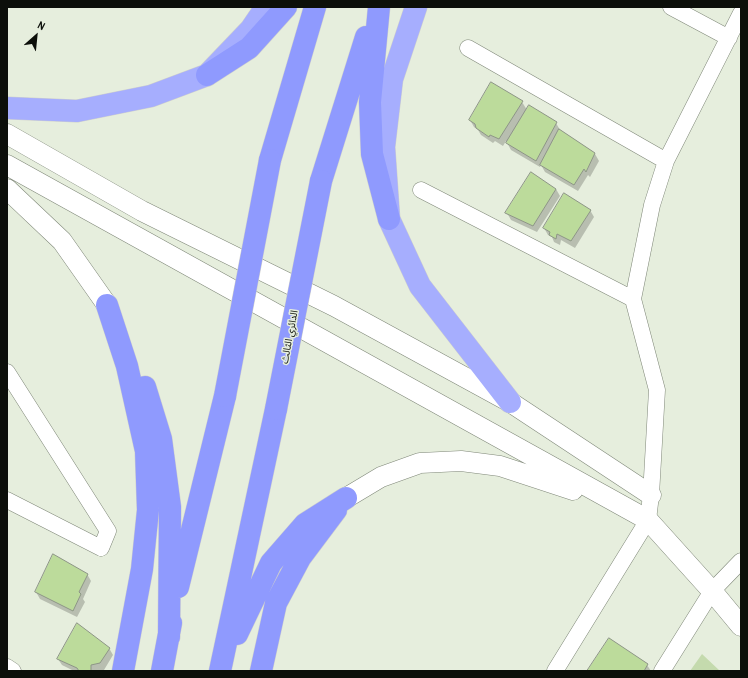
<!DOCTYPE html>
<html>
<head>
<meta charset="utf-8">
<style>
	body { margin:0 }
	#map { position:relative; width:748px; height:678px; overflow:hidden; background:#e6eedd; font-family:"Archivo Narrow",sans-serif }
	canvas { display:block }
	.frame { position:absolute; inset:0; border:8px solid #0c0f0a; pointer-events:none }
	.north { position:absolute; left:16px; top:16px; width:40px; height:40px; -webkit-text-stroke:3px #e6eedd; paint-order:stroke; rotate:27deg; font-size:11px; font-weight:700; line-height:16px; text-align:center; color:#0c0f0a }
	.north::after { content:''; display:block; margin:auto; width:14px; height:18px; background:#0c0f0a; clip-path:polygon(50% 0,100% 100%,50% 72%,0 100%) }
</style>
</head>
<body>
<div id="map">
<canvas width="748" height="678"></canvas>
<div class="frame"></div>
<div class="north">N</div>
</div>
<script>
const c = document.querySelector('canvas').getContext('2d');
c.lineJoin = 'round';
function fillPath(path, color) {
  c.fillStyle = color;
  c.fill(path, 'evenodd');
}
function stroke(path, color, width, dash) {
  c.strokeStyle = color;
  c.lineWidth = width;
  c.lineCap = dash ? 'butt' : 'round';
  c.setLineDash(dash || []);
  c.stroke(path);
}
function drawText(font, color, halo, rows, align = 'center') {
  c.font = font + ' "Archivo Narrow","Noto Sans Arabic",sans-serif';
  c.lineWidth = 3;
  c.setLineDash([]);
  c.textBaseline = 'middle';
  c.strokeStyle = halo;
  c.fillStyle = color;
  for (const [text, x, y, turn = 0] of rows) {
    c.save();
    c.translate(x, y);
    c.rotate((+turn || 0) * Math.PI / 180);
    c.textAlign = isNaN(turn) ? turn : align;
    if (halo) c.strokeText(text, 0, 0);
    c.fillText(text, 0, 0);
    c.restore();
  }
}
fillPath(new Path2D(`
	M702 654 720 671H690Z`), '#c4daad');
fillPath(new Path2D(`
	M522 102 527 110 529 106 556 123 560 130 595 154 599 161 590 177 588 175 578 191 545 172 541 165 540 167 511 150 506 141 503 146 495 141 493 143 481 135 478 130 474 127 470 120Z
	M556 189 560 196 537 232 511 220 507 213Z
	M590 210 594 217 575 248 561 240 560 245 554 242 552 237 548 235 544 228Z
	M87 574 91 581 83 599 85 602 77 617 40 599 36 592Z
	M109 648 113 655 104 670 97 671H74L62 665 58 659Z
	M647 665 651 671H588Z`), '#0003');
const building = new Path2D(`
	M491 82 523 101 499 139 490 135 489 137 476 128 475 124 469 120Z
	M529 105 557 122 536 161 506 143Z
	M559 129 595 153 586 172 584 169 574 185 540 165Z
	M531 172 556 189 533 226 505 213Z
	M564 193 591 210 571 241 557 234 556 239 549 235 550 232 543 228Z
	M53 554 88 574 79 592 81 594 73 611 35 592Z
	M77 623 110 648 100 663 91 665V671H79L77 668 57 659Z
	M609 638 648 664 644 671H587Z`);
fillPath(building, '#bcdb9b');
stroke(building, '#8d9586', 1);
const minor = new Path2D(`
	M671 7 729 38
	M468 48 666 161
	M421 190 633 299
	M7 372 108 531 101 548 7 500
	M7 667 13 671
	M555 671 648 520 651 495 657 390 633 299 652 205 666 161 741 13
	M662 671 712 591 741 561`);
const tertiary = new Path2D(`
	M7 134 142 211 334 306 510 402 651 495
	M7 165 648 520 712 591 741 626
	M7 189 62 241 107 305
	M346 498 381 477 420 463 461 461 500 466 573 490`);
const trunk = new Path2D(`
	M416 7 392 79 384 147 389 219 420 286 510 402
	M7 108 77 111 151 96 207 75 251 29 266 7`);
const motorway = new Path2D(`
	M379 7 370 102 372 154 389 219
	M207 75 249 48 286 7
	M270 160 315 7
	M321 181 366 37
	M107 305 127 366 146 451 148 510 142 569 123 671
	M145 387 161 439 170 507 169 637
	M178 587 225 396
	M237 634 271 563 305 524 346 498
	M162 671 171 623
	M220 671 276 409
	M261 671 276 603 300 558 336 510`);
stroke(minor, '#7f8778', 17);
stroke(tertiary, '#7f8778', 21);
stroke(trunk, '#cecfce', 23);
stroke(motorway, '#cecfce', 23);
stroke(minor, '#fff', 16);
stroke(tertiary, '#fff', 20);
stroke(trunk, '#a6aefe', 22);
stroke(motorway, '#8f9afe', 22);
const motorwayBridge = new Path2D(`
	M225 396 270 160
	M276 409 321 181`);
stroke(motorwayBridge, '#cecfce', 23, []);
stroke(motorwayBridge, '#8f9afe', 22);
drawText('10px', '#0c0f0a', '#e6eedd', [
	["الدائري الثالث",290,337,-79]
]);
</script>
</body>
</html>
